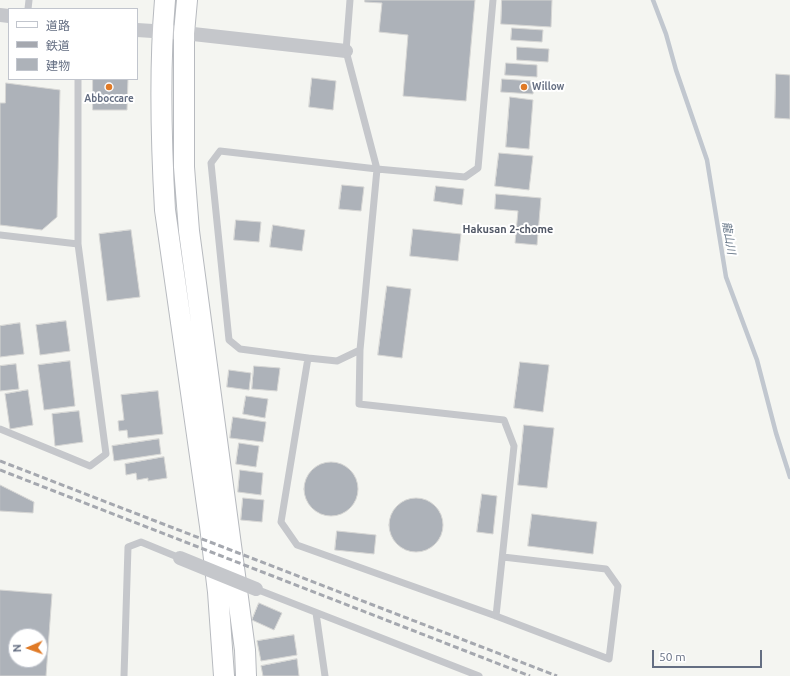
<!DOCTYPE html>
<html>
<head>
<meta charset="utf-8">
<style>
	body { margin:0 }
	#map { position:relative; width:790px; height:676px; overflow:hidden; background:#f4f5f1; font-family:Ubuntu,"Noto Sans JP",sans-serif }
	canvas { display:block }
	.legend { position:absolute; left:8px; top:8px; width:130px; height:72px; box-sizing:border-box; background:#fff; border:1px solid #c1c5cd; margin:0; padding:5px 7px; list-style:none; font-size:12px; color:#646e82 }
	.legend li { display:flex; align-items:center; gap:8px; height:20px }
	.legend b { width:20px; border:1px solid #c1c5cd }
	.north { position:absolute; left:8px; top:628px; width:40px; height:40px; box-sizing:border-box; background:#fff; border:1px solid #c1c5cd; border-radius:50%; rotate:268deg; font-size:11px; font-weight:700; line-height:16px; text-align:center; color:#646e82 }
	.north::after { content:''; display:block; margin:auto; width:14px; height:18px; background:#e07a26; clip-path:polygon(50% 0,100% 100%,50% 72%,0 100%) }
	.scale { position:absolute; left:652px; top:650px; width:110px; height:18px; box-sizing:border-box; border:2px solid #646e82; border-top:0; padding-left:5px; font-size:12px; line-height:14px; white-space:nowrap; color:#646e82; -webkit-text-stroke:3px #fff; paint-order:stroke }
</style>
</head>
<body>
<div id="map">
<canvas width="790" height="676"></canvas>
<ul class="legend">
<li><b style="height:5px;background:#fff"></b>道路</li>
<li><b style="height:5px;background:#a5a8af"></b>鉄道</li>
<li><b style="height:11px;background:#adb2b9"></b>建物</li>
</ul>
<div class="north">N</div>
<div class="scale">50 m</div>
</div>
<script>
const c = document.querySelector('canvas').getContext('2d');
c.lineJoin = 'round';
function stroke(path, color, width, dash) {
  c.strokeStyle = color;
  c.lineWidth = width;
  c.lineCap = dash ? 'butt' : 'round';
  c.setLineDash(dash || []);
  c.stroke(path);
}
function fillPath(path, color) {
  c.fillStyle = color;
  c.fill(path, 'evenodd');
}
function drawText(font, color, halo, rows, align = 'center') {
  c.font = font + ' Ubuntu,"Noto Sans JP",sans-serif';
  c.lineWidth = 4;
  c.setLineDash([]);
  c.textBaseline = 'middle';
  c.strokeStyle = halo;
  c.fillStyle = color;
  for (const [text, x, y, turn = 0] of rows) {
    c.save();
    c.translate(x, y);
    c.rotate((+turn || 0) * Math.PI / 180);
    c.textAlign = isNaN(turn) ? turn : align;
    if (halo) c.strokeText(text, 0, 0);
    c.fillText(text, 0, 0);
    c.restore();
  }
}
stroke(new Path2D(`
	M653 0 666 34 676 70 707 160 726 277 757 360 776 433 790 477`), '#c1c7cf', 4.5);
const building = new Path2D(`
	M365 0H475L466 101 403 96 408 35 379 32 382 3 365 2Z
	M502 0H552L551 27 501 24Z
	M512 28 543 30 542 42 511 40Z
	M517 47 549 49 548 62 517 60Z
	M506 63 537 65V77L505 75Z
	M776 74 790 75V119L775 118Z
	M312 78 336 81 333 110 309 107Z
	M93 79H128L127 110H93Z
	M502 79 534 81 533 94 501 92Z
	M6 83 60 90 57 217 42 230 0 225V103H5Z
	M510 97 533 100 529 149 506 147Z
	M499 153 533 156 529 190 495 186Z
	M342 185 364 187 361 211 339 209Z
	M436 186 464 189 462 205 434 201Z
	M496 194 541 198 537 245 515 243 518 211 495 209Z
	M236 220 261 222 259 242 234 240Z
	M273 225 305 230 302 251 270 247Z
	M413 229 461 234 458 261 410 256Z
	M131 230 140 297 107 301 99 234Z
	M387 286 411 289 402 358 378 355Z
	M66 321 70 351 40 355 36 325Z
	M20 323 24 354 0 357V326Z
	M70 361 75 406 44 410 38 365Z
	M520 362 549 365 543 412 514 408Z
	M16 364 19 389 0 391V366Z
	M254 366 280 368 277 391 252 389Z
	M229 370 251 373 249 390 227 387Z
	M28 390 33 425 10 429 5 394Z
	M158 391 163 434 128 438 127 430 119 431 118 421 124 420 121 395Z
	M246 396 268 399 265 418 243 414Z
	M79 411 83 442 55 446 52 414Z
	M233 417 266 422 263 442 230 438Z
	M524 425 554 428 547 488 518 485Z
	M159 439 161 454 114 461 112 446Z
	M239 443 259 446 256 467 236 464Z
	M164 457 167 478 148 481V478L137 480 136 473 126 475 125 464Z
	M304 489a27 27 0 1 1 54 0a27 27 0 1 1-54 0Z
	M240 470 263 473 261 495 238 492Z
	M0 485 34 502 33 513 0 511Z
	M482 494 497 496 493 534 477 532Z
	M243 498 264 500 262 522 241 520Z
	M389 525a27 27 0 1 1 54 0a27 27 0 1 1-54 0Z
	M532 514 597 522 593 554 528 546Z
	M337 531 376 535 374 554 335 550Z
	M0 590 52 594 46 676H0ZM16 636H40V660H16Z
	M259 603 282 613 274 630 252 620Z
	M294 635 297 655 261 661 257 641Z
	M297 659 299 676H263L261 666Z`);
fillPath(building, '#adb2b9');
stroke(building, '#d6d6d4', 1);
const secondary = new Path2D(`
	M165 0C159 70 161 140 165 210L210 526 218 592 224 676
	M187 0 184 33V167L189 231 245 650 246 676`);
stroke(secondary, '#b7babf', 22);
stroke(new Path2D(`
	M350 0 346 51 377 169 360 350 337 361 308 358 281 522 297 545 496 616 609 659 618 586 606 569 503 557
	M28 9 29 0
	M0 235 78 244
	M360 350 359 404 504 420 514 446 496 616
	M308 358 240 349 229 340 211 163 220 151 377 169 465 177 478 168 493 0
	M0 429 90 466 106 454 78 244V79
	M256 589 479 676
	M316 613 325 676
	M124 676 128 547 141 542 180 558`), '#c5c7cb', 7);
stroke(new Path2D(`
	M0 15 9 16
	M137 30 184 33 346 51`), '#c5c7cb', 14);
stroke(secondary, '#fff', 20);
stroke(new Path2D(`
	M0 461 557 676
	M0 470 530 676`), '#a5a8af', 3, [6, 3]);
stroke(new Path2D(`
	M180 558 256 589`), '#c5c7cb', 14);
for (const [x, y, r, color] of [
	[109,87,4,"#e07a26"],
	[524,87,4,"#e07a26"]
]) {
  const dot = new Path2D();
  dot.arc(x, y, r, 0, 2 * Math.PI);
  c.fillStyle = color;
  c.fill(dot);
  stroke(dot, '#fff', 1.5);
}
drawText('bold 10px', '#646e82', '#fff', [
	["Willow",532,87],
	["Abboccare",109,99,"center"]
], 'left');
drawText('bold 11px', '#525967', '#fff', [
	["Hakusan 2-chome",508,229]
]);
drawText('italic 11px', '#657586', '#fff', [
	["龍山川",729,238,81]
]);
</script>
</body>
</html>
